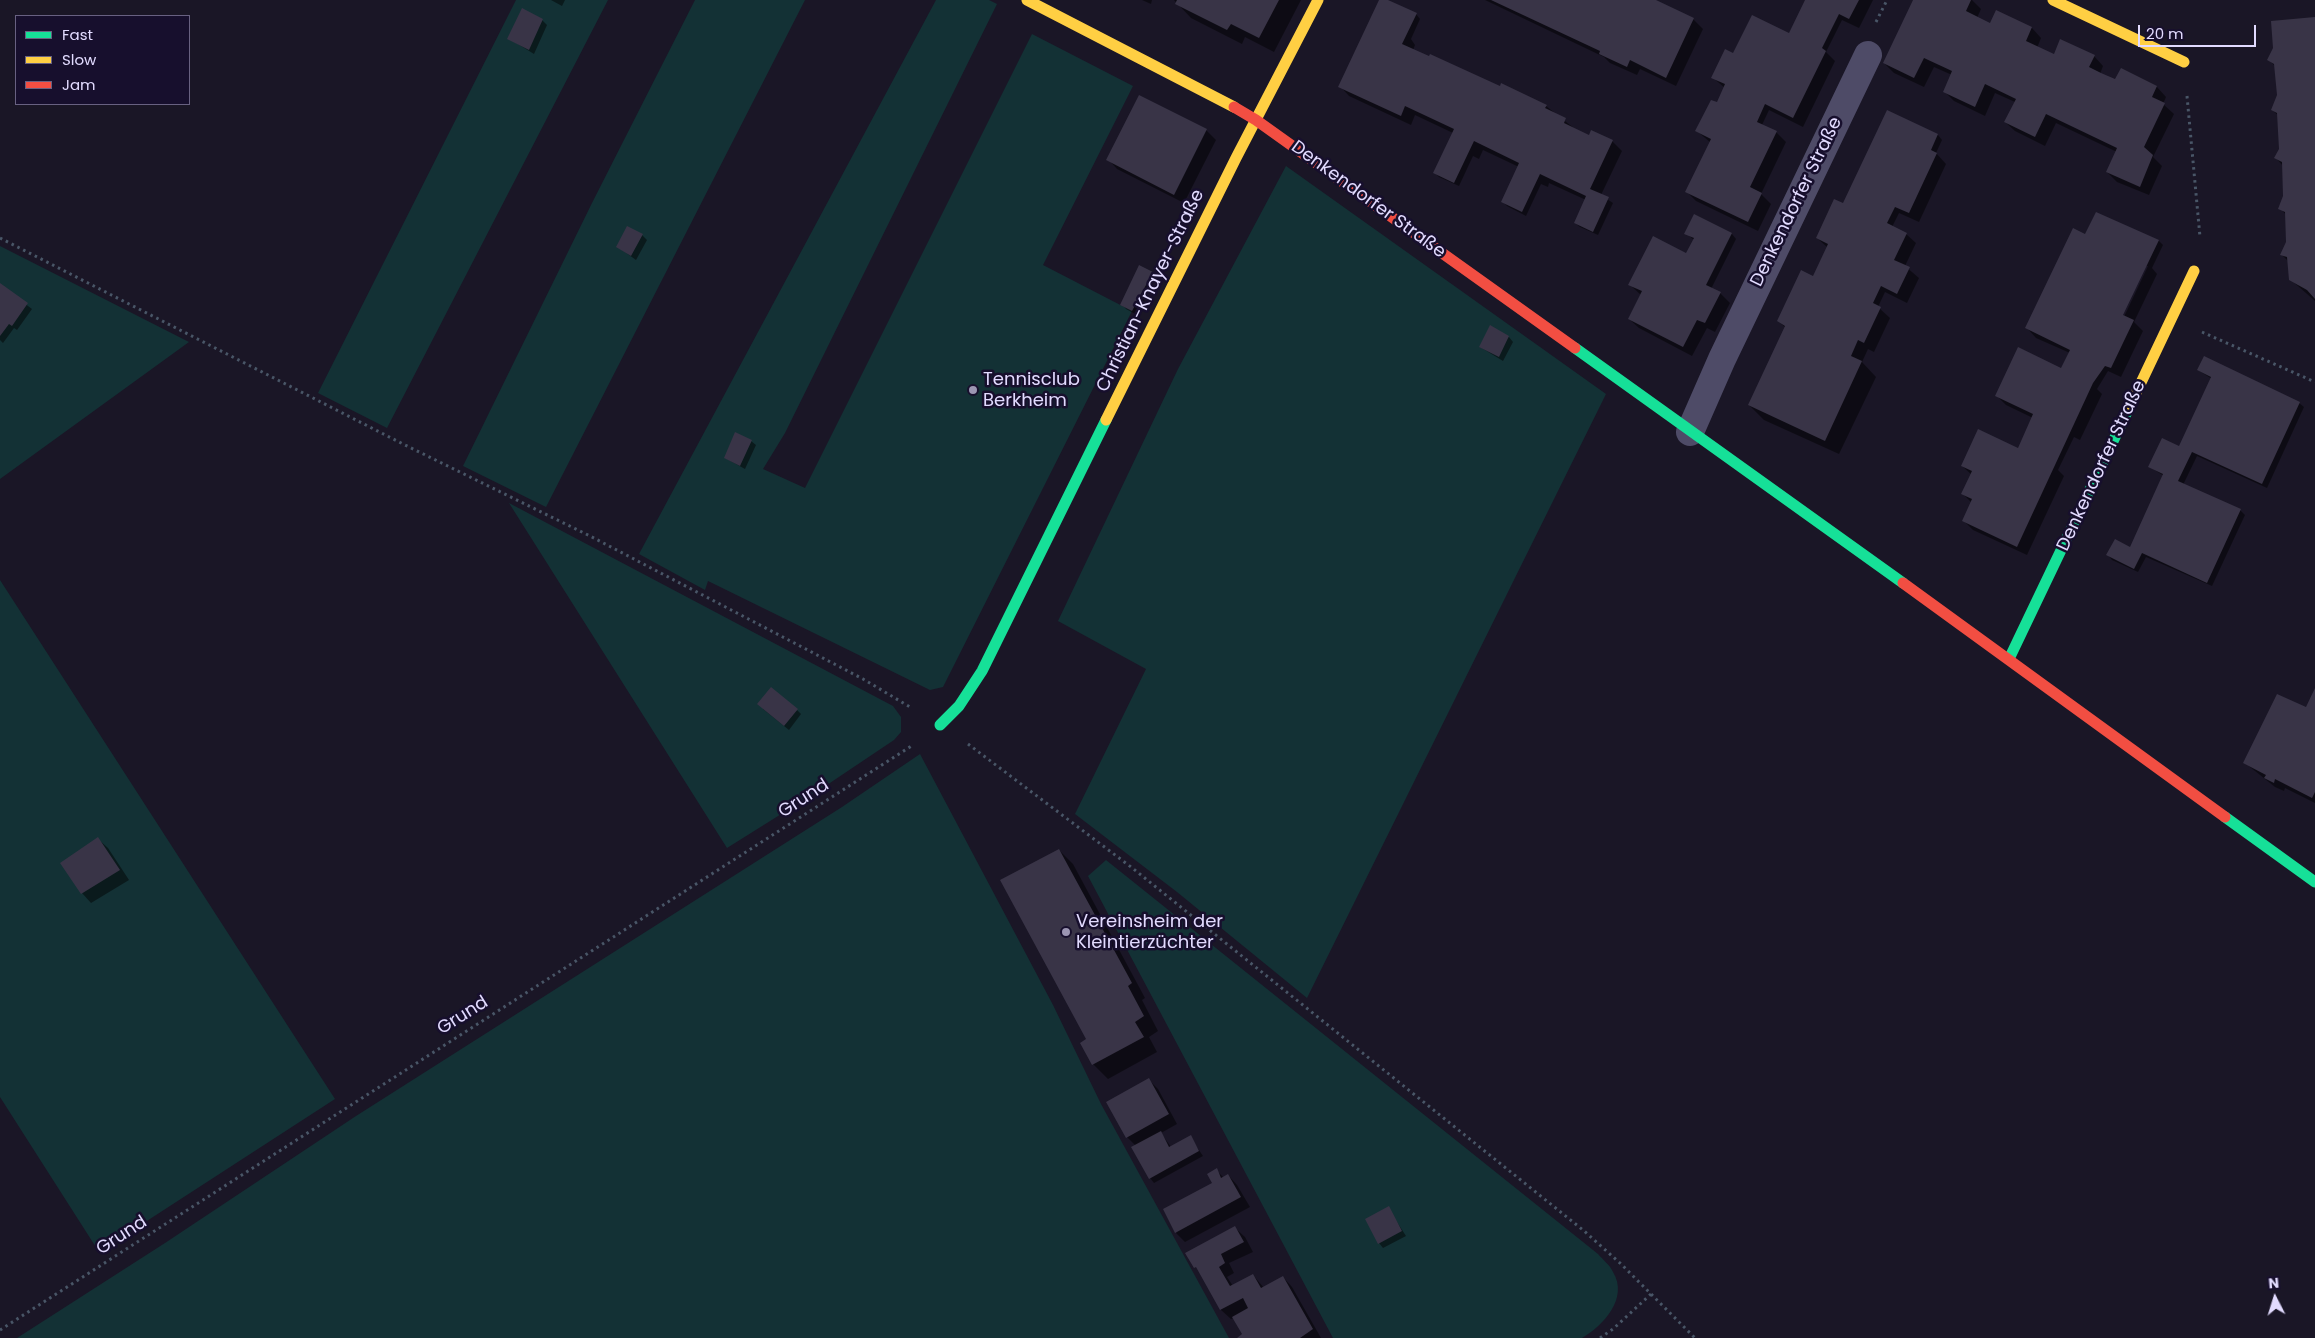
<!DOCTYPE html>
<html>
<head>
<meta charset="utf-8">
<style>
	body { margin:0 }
	#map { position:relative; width:2315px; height:1338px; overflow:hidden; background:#1a1626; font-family:Poppins,sans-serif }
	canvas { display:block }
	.legend { position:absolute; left:15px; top:15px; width:175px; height:90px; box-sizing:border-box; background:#170f2d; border:1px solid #686181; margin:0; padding:6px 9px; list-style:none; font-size:15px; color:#e2dbff }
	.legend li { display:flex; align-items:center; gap:10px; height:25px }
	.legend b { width:25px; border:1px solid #686181 }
	.north { position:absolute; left:2250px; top:1273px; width:50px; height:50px; -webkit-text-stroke:4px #170f2d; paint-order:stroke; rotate:355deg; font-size:14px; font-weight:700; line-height:20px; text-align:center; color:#e2dbff }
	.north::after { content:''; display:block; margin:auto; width:18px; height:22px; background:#e2dbff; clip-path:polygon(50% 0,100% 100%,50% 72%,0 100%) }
	.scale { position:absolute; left:2138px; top:25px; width:118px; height:22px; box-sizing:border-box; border:2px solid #e2dbff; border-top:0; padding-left:6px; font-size:15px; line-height:18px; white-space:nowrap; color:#e2dbff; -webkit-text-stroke:4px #170f2d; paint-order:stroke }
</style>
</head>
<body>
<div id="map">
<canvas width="2315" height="1338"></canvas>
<ul class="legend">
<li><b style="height:6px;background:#16e098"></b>Fast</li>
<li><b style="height:6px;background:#ffcf43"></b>Slow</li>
<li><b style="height:6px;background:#f24e42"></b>Jam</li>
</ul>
<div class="north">N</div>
<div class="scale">20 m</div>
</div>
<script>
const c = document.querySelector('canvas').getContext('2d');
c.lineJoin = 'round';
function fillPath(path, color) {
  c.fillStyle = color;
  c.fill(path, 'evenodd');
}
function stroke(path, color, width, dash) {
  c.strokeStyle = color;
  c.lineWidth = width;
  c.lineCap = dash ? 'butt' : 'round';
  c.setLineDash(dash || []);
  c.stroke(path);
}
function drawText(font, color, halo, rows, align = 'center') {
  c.font = font + ' Poppins,sans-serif';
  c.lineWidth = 5;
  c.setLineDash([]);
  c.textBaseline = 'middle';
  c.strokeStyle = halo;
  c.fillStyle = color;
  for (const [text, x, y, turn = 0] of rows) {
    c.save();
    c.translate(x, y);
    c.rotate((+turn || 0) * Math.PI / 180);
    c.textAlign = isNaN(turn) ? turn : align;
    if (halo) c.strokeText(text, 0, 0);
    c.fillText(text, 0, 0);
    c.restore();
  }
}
fillPath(new Path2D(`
	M516 0H608L387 428 318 393Z
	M695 0H805L546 507 463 466 592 203Z
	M936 0H989L997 4 785 433 763 469 805 488 1032 34 1133 86 1043 265 1132 311 943 687 930 690 708 581 705 590 639 554Z
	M1286 166 1606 394 1307 998 1177 892 1075 814 1146 669 1058 621 1178 369Z
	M0 246 189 342 0 479Z
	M509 503 893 706 901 717V732L894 740 818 791 727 848Z
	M0 580 335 1099 99 1252 0 1097Z
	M920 754 1053 1005 1101 1104 1229 1338H17L165 1243 356 1116 842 807Z
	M1106 860 1598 1254C1603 1260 1610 1265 1613 1272 1629 1298 1603 1326 1582 1338H1333L1088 876Z`), '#133135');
fillPath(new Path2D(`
	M551 0H565L562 6Z
	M1142 0H1152L1151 4Z
	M1174 0H1301L1274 52 1245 37 1242 44 1191 18Z
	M1381 0H1385L1416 14 1420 19 1411 39 1415 45 1413 50 1546 106 1575 129 1590 136 1612 141 1622 151 1601 195 1613 203 1598 235 1580 227 1575 223 1586 200 1549 183 1548 187 1541 184 1526 216 1507 206 1503 202 1519 167 1483 150 1479 159 1473 156 1459 186 1439 177 1434 172 1453 133 1415 115 1411 125 1349 96 1340 86Z
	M1485 0H1652L1693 19 1703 29 1676 86 1640 69 1637 75 1610 63 1604 57Z
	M1806 0H1873L1859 28 1842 20 1826 52 1835 61 1803 127 1769 110 1762 125 1776 132 1786 142 1761 194 1771 204 1758 231 1696 201 1687 192 1711 143 1697 131 1722 106 1725 88 1712 77 1734 54 1789 34Z
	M1914 0H1972L1981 9 1977 18 1991 25 1997 12 2032 28 2041 38 2037 48 2054 56H2094L2103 66 2100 74 2116 81 2121 70 2157 87 2166 97 2163 104 2174 114 2153 157 2162 166 2149 195 2117 182 2107 172 2117 152 2056 123 2045 146 2015 131 2005 122 2015 102 1995 93 1985 116 1954 101 1944 91 1952 75 1934 67 1924 87 1894 73 1884 63Z
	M2315 19V301L2290 279 2289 262 2281 254 2287 243V216L2280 208 2285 196 2283 166 2276 158 2281 149 2279 116 2272 110 2278 96 2276 67 2269 60Z
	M542 20 547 25 534 54 508 38Z
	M1887 111 1938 135 1942 140 1936 153 1946 164 1919 222 1899 213 1892 227 1906 234 1916 243 1905 266 1919 278 1907 303 1885 292 1878 307 1890 318 1874 352 1868 349 1862 362 1876 377 1839 454 1764 420 1749 405 1786 328 1778 321 1814 277 1827 247 1817 238 1848 207Z
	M1206 130 1216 140 1184 203 1117 169 1108 159Z
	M2096 213 2159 241 2163 245 2152 268 2157 274 2134 322 2143 331 2121 377 2108 371 2097 389 2102 394 2080 440 2074 437 2058 470 2064 476 2027 555 1973 530 1964 521 1972 503 1963 494 1972 475 1962 466 2018 449 2033 418 2006 405 1996 395 2062 370 2070 353 2036 338 2027 328 2090 238ZM2145 266H2148L2122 321 2120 320Z
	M1695 215 1732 234 1736 239 1711 289 1720 293 1730 303 1715 332 1707 328 1692 356 1639 328 1629 319 1641 295 1629 284 1686 255 1694 240 1686 233Z
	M642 235 647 240 636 260 618 247Z
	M1152 273 1156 278 1137 315 1126 309 1122 304Z
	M0 285 32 309 17 330 14 328 3 343 0 340Z
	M1509 337 1513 342 1503 361 1480 347Z
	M2198 370 2299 403 2304 407 2267 488 2197 456 2183 485 2240 510 2245 515 2212 586 2146 557 2138 572 2112 560 2108 555 2130 549 2164 476 2150 467 2179 448 2212 379Z
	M751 441 756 445 745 469 725 458Z
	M2315 692V803L2285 788 2284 791 2275 787 2245 763 2312 711Z
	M763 709 797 710 801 714 789 730Z
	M98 839 108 848 129 880 91 903 82 893Z
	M1059 850 1073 864 1145 998 1142 1000 1158 1031 1149 1037 1157 1052 1108 1079 1093 1064 1081 1044 1088 1039Z
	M1149 1080 1158 1089 1177 1124 1161 1133 1171 1147 1190 1137 1203 1156 1154 1183 1150 1178 1136 1146 1127 1137Z
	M1216 1170 1224 1178 1228 1175 1237 1185 1250 1207 1185 1242 1176 1233 1214 1183Z
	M1388 1208 1406 1236 1383 1248 1379 1243Z
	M1235 1228 1245 1237 1253 1252 1229 1263 1234 1273 1227 1277 1233 1286 1253 1275 1264 1288 1283 1277 1292 1287 1321 1338H1239L1244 1334 1234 1318 1231 1319 1221 1310 1202 1274 1187 1253Z`), '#0007');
fillPath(new Path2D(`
	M1177 0H1279L1259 38 1231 24 1227 30 1175 4Z
	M1379 0H1388L1417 13 1402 44 1429 56 1430 54 1500 86 1501 83 1547 105 1545 108 1566 118 1564 123 1589 135 1591 130 1613 140 1590 189 1609 197 1593 232 1574 223 1586 196 1540 174 1522 212 1501 202 1519 163 1474 141 1454 183 1433 173 1454 129 1405 106 1401 116 1338 87Z
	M1491 0H1656L1694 18 1666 78 1630 60 1627 67 1599 54 1600 51Z
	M1805 0H1859L1849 19 1839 14 1822 48 1826 51 1793 118 1765 104 1757 122 1777 131 1750 187 1762 193 1748 222 1685 192 1711 139 1695 131 1711 100 1717 102 1725 84 1711 78 1725 49 1733 53 1752 15 1789 33Z
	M1913 0H1971L1966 11 1990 23 1996 10 2032 27 2026 41 2054 54 2060 39 2095 55 2089 67 2101 73 2115 79 2121 68 2157 86 2152 97 2165 103 2144 147 2153 155 2140 187 2106 172 2117 148 2046 114 2035 137 2004 122 2016 99 1985 84 1975 107 1943 92 1952 71 1924 58 1914 78 1883 63Z
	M522 8 543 19 529 50 507 39Z
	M2315 17V299L2307 290 2289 280 2287 257 2280 255 2286 242 2285 212 2278 209 2283 196 2282 162 2274 158 2279 149 2277 113 2271 110 2277 95 2274 64 2267 60 2273 48 2271 21Z
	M1139 95 1207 129 1174 195 1106 160Z
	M1887 110 1938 134 1931 150 1937 153 1909 213 1895 207 1887 223 1907 233 1894 260 1910 267 1897 294 1881 286 1873 303 1881 307 1864 343 1858 340 1851 356 1862 361 1825 441 1748 405 1785 326 1777 321 1801 270 1813 276 1828 244 1816 238 1834 199 1843 203Z
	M2096 212 2159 240 2123 315 2134 320 2111 368 2105 366 2093 383 2017 547 1962 521 1972 499 1961 494 1972 471 1961 466 1978 429 2018 448 2033 414 1995 396 2018 347 2061 368 2070 350 2025 328 2073 228 2085 234Z
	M1694 214 1732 233 1706 285 1721 292 1705 323 1697 320 1683 347 1628 319 1642 291 1628 285 1653 236 1686 253 1694 238 1684 234Z
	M627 226 643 234 631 256 616 247Z
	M1139 265 1153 272 1132 311 1120 305Z
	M0 283 28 303 12 326 9 324 0 336Z
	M1490 325 1509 336 1499 357 1479 347Z
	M2204 356 2300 402 2262 484 2192 452 2178 481 2241 509 2207 583 2142 553 2134 569 2106 555 2115 539 2130 547 2163 474 2148 467 2162 438 2179 446 2211 377 2197 370Z
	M735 432 752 440 740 466 724 458Z
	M771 687 798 709 784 726 757 704Z
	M2315 688V792L2312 798 2275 779 2274 783 2264 778 2266 775 2243 763 2277 694 2306 707Z
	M98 837 120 870 81 894 60 863Z
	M1059 849 1132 983 1128 986 1144 1016 1135 1022 1144 1037 1092 1065 1080 1043 1086 1039 1000 880Z
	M1149 1078 1169 1114 1126 1138 1106 1102Z
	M1161 1131 1169 1147 1191 1135 1199 1151 1149 1179 1131 1147Z
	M1217 1168 1221 1178 1228 1174 1241 1197 1175 1233 1163 1209 1212 1183 1207 1174Z
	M1389 1206 1402 1231 1378 1244 1365 1219Z
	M1235 1226 1244 1242 1221 1254 1225 1263 1219 1267 1230 1286 1253 1274 1261 1288 1283 1276 1313 1329 1300 1338H1237L1242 1334 1232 1317 1248 1308 1243 1298 1220 1310 1196 1267 1194 1268 1185 1253Z`), '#393447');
stroke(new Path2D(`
	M1876 22 1887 0
	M2187 96 2200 237
	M0 238 403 444 590 536 863 679 910 707
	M2202 332 2315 382
	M968 744 1131 867 1583 1230 1621 1264 1695 1338
	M0 1330 913 745
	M1600 1338 1613 1329 1651 1294`), '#495667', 3, [2.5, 4]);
stroke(new Path2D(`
	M1690 432 1722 359 1868 55`), '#4e4b67', 28);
stroke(new Path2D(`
	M1575 348 1903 583
	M2009 659 2128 410
	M940 725 959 706 982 671 1106 420
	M2225 817 2315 882`), '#16e098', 11);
stroke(new Path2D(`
	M1027 0 1234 107
	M2053 0 2184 62
	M2128 410 2194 271
	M1106 420 1236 158 1318 0`), '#ffcf43', 11);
stroke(new Path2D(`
	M1234 107 1256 120 1575 348
	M1903 583 2225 817`), '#f24e42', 11);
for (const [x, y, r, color] of [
	[973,390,5,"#9c96b3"],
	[1066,932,5,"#9c96b3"]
]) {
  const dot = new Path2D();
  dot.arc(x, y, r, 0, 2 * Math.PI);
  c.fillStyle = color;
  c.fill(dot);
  stroke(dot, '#170f2d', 2);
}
drawText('18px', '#e2dbff', '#170f2d', [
	["Denkendorfer Straße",1368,200,36],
	["Denkendorfer Straße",1797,202,-64],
	["Christian-Knayer-Straße",1151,291,-64],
	["Denkendorfer Straße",2102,466,-65],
	["Grund",804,799,-33],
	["Grund",463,1016,-32],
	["Grund",122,1236,-33]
]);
drawText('18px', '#e2dbff', '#170f2d', [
	["Tennisclub",983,380],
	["Berkheim",983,401],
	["Vereinsheim der",1076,922],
	["Kleintierzüchter",1076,943]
], 'left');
</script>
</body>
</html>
